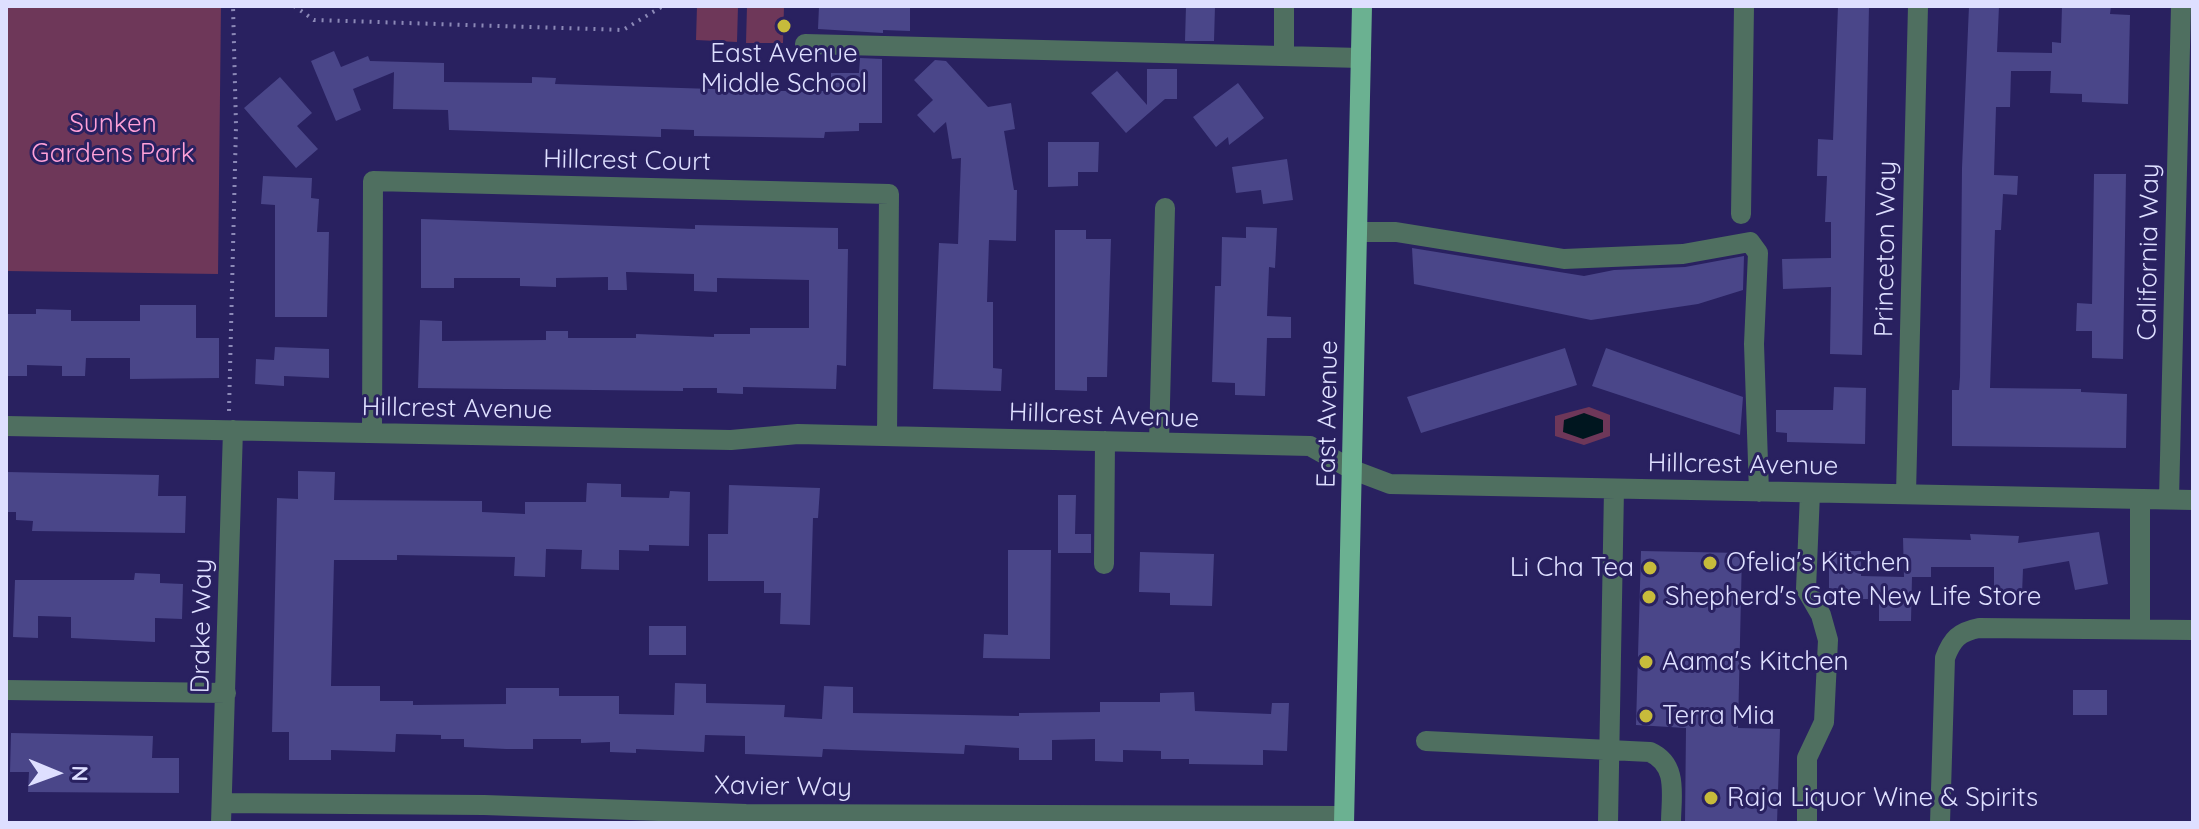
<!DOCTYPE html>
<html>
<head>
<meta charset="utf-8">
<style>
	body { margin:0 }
	#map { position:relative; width:2199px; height:829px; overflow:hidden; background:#292160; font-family:Quicksand,sans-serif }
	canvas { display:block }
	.frame { position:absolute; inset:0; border:8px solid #dedfff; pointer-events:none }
	.north { position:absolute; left:16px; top:733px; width:80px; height:80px; -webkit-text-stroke:6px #292160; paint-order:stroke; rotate:91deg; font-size:22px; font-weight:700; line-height:32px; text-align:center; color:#dedfff }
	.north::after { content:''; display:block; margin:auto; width:28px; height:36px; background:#dedfff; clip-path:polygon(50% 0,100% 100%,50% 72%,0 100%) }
</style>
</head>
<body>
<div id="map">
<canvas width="2199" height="829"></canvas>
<div class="frame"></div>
<div class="north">N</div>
</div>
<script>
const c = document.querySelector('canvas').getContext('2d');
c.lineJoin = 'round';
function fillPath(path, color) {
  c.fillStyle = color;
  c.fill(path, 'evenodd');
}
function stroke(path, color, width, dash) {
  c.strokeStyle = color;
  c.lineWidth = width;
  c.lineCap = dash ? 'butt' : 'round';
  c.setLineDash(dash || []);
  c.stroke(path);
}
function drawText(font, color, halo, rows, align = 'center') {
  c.font = font + ' Quicksand,sans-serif';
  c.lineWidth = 6;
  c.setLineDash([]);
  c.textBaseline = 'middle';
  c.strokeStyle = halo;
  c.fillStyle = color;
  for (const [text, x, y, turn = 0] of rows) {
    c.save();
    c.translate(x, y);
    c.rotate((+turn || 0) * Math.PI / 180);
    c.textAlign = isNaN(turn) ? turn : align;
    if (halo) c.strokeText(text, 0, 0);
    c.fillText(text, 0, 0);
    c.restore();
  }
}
fillPath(new Path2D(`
	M6 6H221L218 274 6 271Z
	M697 6H738L737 42 696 40Z
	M747 6H784L783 43H746Z
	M1589 407 1610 415V436L1584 445 1555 436V416Z`), '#6e3759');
fillPath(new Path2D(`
	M1584 413 1603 420V432L1583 439 1563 432 1564 420Z`), '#00161f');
fillPath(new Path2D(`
	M819 6H910V31L883 30V33L818 29Z
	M1186 6H1215L1214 41H1185Z
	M1838 6H1869L1862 355 1830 354 1831 287 1783 289 1782 259 1831 258V222H1825L1827 176H1817L1818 139 1833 140Z
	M1969 6H1999L1997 52 2052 53V42L2061 43 2062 6H2111L2110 14 2130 15 2128 104 2082 102V94L2050 93 2051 71H2011L2010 107H1996L1994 175 2018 176 2017 195 2003 194 2001 230H1995L1990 388 2081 389V392L2127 394 2126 448 1952 446V390H1959L1960 377 1962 168Z
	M334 51 341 67 368 56 370 61 444 63V82L532 83V77L556 78 555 84 776 91H831V73H859L860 58 882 59V123H859V131L825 132 824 138 694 136V130L661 129V137L449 130 448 110 393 109 394 72 353 89 361 110 336 121 311 61Z
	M935 60 946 61 988 107 1011 103 1015 129 1004 131 1014 190H1017L1016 241 989 240 987 302H993V368L1002 369 1001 391 933 389 939 243 958 244 961 158 952 159 946 122 934 133 917 115 933 100 914 80Z
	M1147 69H1177V99H1165L1126 133 1091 93 1117 71 1147 105Z
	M280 77 312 113 297 126 318 149 296 168 244 108Z
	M1238 83 1264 118 1229 145 1228 137 1216 147 1193 117Z
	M1048 142H1099L1098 172H1078V186L1048 187Z
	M1287 159 1293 200 1263 204 1261 190 1236 193 1232 167Z
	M2094 174H2126L2123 359 2092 358V331H2076L2077 303 2092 304Z
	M263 176 312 178 311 198 319 199 317 232H329L327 317H275V205L261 204Z
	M421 219 695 229V225L838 228V249H848L846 366 837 365 836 389 743 387V394L717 393V388H683V391L418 388 420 320 442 321V341L546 340V331H568V338H636V334L714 337V334H750V328H809V280L717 278V292L694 291V274L626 272 627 290H608V277L556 278V287L520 286V278H454V288H421Z
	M1246 227 1277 228 1275 268 1269 267 1267 316 1291 317V338H1267L1265 396 1235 395V383L1212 382 1215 286H1221L1222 237 1246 238Z
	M1055 230H1086V239H1111L1107 377H1087V391L1055 390Z
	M1412 248 1584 276 1614 270 1685 267 1744 256 1743 290 1698 304 1591 320 1414 284Z
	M140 305H196V338H219V378L130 379V358H86L85 376H62V366L27 365V376H6V314H36V309L71 310V321H140Z
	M275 347 329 349V378L284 376V386L255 384 256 359 274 360Z
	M1565 348 1577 385 1421 433 1407 397Z
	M1606 348 1743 397 1740 435 1592 386Z
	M1834 387 1866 388 1865 444 1787 442V433L1776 432V410H1833Z
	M298 471 335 472 334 500 482 501V512L525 514V502H586L587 483 621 484V497L669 498 670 491 690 492 689 546 649 545V551L619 550V570L581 569 582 550 546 549 545 577 514 576 515 557 397 555V560H334L331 686H380V701H413V705L506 704V688H559V696H619V714L674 715 675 683 706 684V703L785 705 784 717 822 719 824 686 853 687V713L1019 716V713L1100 712V702H1160V693L1194 692 1195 711 1271 714 1272 703H1289L1287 751 1263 750V765L1189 764V759H1161V751L1123 750V762L1095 761V739L1052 740V760H1019V748L965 745 964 754 823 749 822 757 795 756 745 754V736L705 735 704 752 636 749V753L610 752V742L581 743V739H533V749H506L464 747V739H441V735L396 734 395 752 331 750V760H289V732H272L277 498 298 499Z
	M6 472 159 475 158 496H186L185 533 32 531 33 521 16 520V512H6Z
	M729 485 820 488 818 518H813L810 625 780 624 781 593H764V581H708V534H728Z
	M1058 495H1076L1075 534H1091V553H1058Z
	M2099 532 2108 584 2075 590 2069 561 2023 569 2022 594H1994V567H1931V577H1912L1911 621H1879V599H1829V551H1861V576L1904 577 1903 538 1971 540 1970 534 2019 536 2018 543Z
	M1008 550H1051L1050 659 983 658 984 634 1008 635Z
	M1641 551 1742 553 1738 728 1780 729 1777 823H1685L1686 728 1636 725Z
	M1140 552 1214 554 1212 606 1170 605V593L1139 592Z
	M135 573 160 574V583L183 584 182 619 155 618V642L71 638V617L38 616V638L13 637 15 580H134Z
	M649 626H686V655H649Z
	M2073 690H2107V715H2073Z
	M11 733 153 736 152 758H179V793L28 792 29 772H10Z`), '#4a4689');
stroke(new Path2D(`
	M294 6 314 20 623 30 663 6
	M229 411 236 126 233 6`), '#8c89b7', 4, [2, 6]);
stroke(new Path2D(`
	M805 44 1361 58
	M1284 56V6
	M1741 214 1744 6
	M1357 232H1396L1564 259 1683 254 1750 242 1758 253 1754 344 1759 492
	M6 426 731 440 798 434 1310 446 1353 470 1390 484 2193 500
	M372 433 373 181 889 194 887 436
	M1159 442 1165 208
	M1906 493 1918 6
	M2169 499 2181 6
	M1104 564 1105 441
	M2140 628V499
	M6 690 226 693
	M1426 741 1650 752C1679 765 1671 796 1671 823
	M222 803 484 805 746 814 1344 816
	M221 823 233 430
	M1608 823 1614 489
	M1807 823V758L1824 722 1828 640 1821 615 1806 589 1810 493
	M1940 823 1945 658C1952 639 1959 632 1979 628L2193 630`), '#4f6f60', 20);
stroke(new Path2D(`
	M1344 823 1362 6`), '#6bb191', 20);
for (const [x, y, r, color] of [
	[784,26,8,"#c7bb3b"],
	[1710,563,8,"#c7bb3b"],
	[1650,568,8,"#c7bb3b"],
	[1649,597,8,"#c7bb3b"],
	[1646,662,8,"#c7bb3b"],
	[1646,716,8,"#c7bb3b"],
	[1711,798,8,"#c7bb3b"]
]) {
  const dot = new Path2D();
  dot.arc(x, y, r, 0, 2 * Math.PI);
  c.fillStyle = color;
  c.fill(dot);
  stroke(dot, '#292160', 3);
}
drawText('26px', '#dedfff', '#292160', [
	["East Avenue",784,54,"center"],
	["Middle School",784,84,"center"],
	["Ofelia's Kitchen",1726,563],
	["Li Cha Tea",1634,568,"right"],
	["Shepherd's Gate New Life Store",1665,597],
	["Aama's Kitchen",1662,662],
	["Terra Mia",1662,716],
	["Raja Liquor Wine & Spirits",1727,798]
], 'left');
drawText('26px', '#ffa1d8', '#292160', [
	["Sunken",113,124],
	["Gardens Park",113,154]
]);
drawText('26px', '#dedfff', '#292160', [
	["Hillcrest Court",627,161,1],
	["Princeton Way",1886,249,-89],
	["California Way",2149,252,-89],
	["Hillcrest Avenue",457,409,1],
	["East Avenue",1328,414,-89],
	["Hillcrest Avenue",1104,416,2],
	["Hillcrest Avenue",1743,465,1],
	["Drake Way",202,626,-89],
	["Xavier Way",783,787,1]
]);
</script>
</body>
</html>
